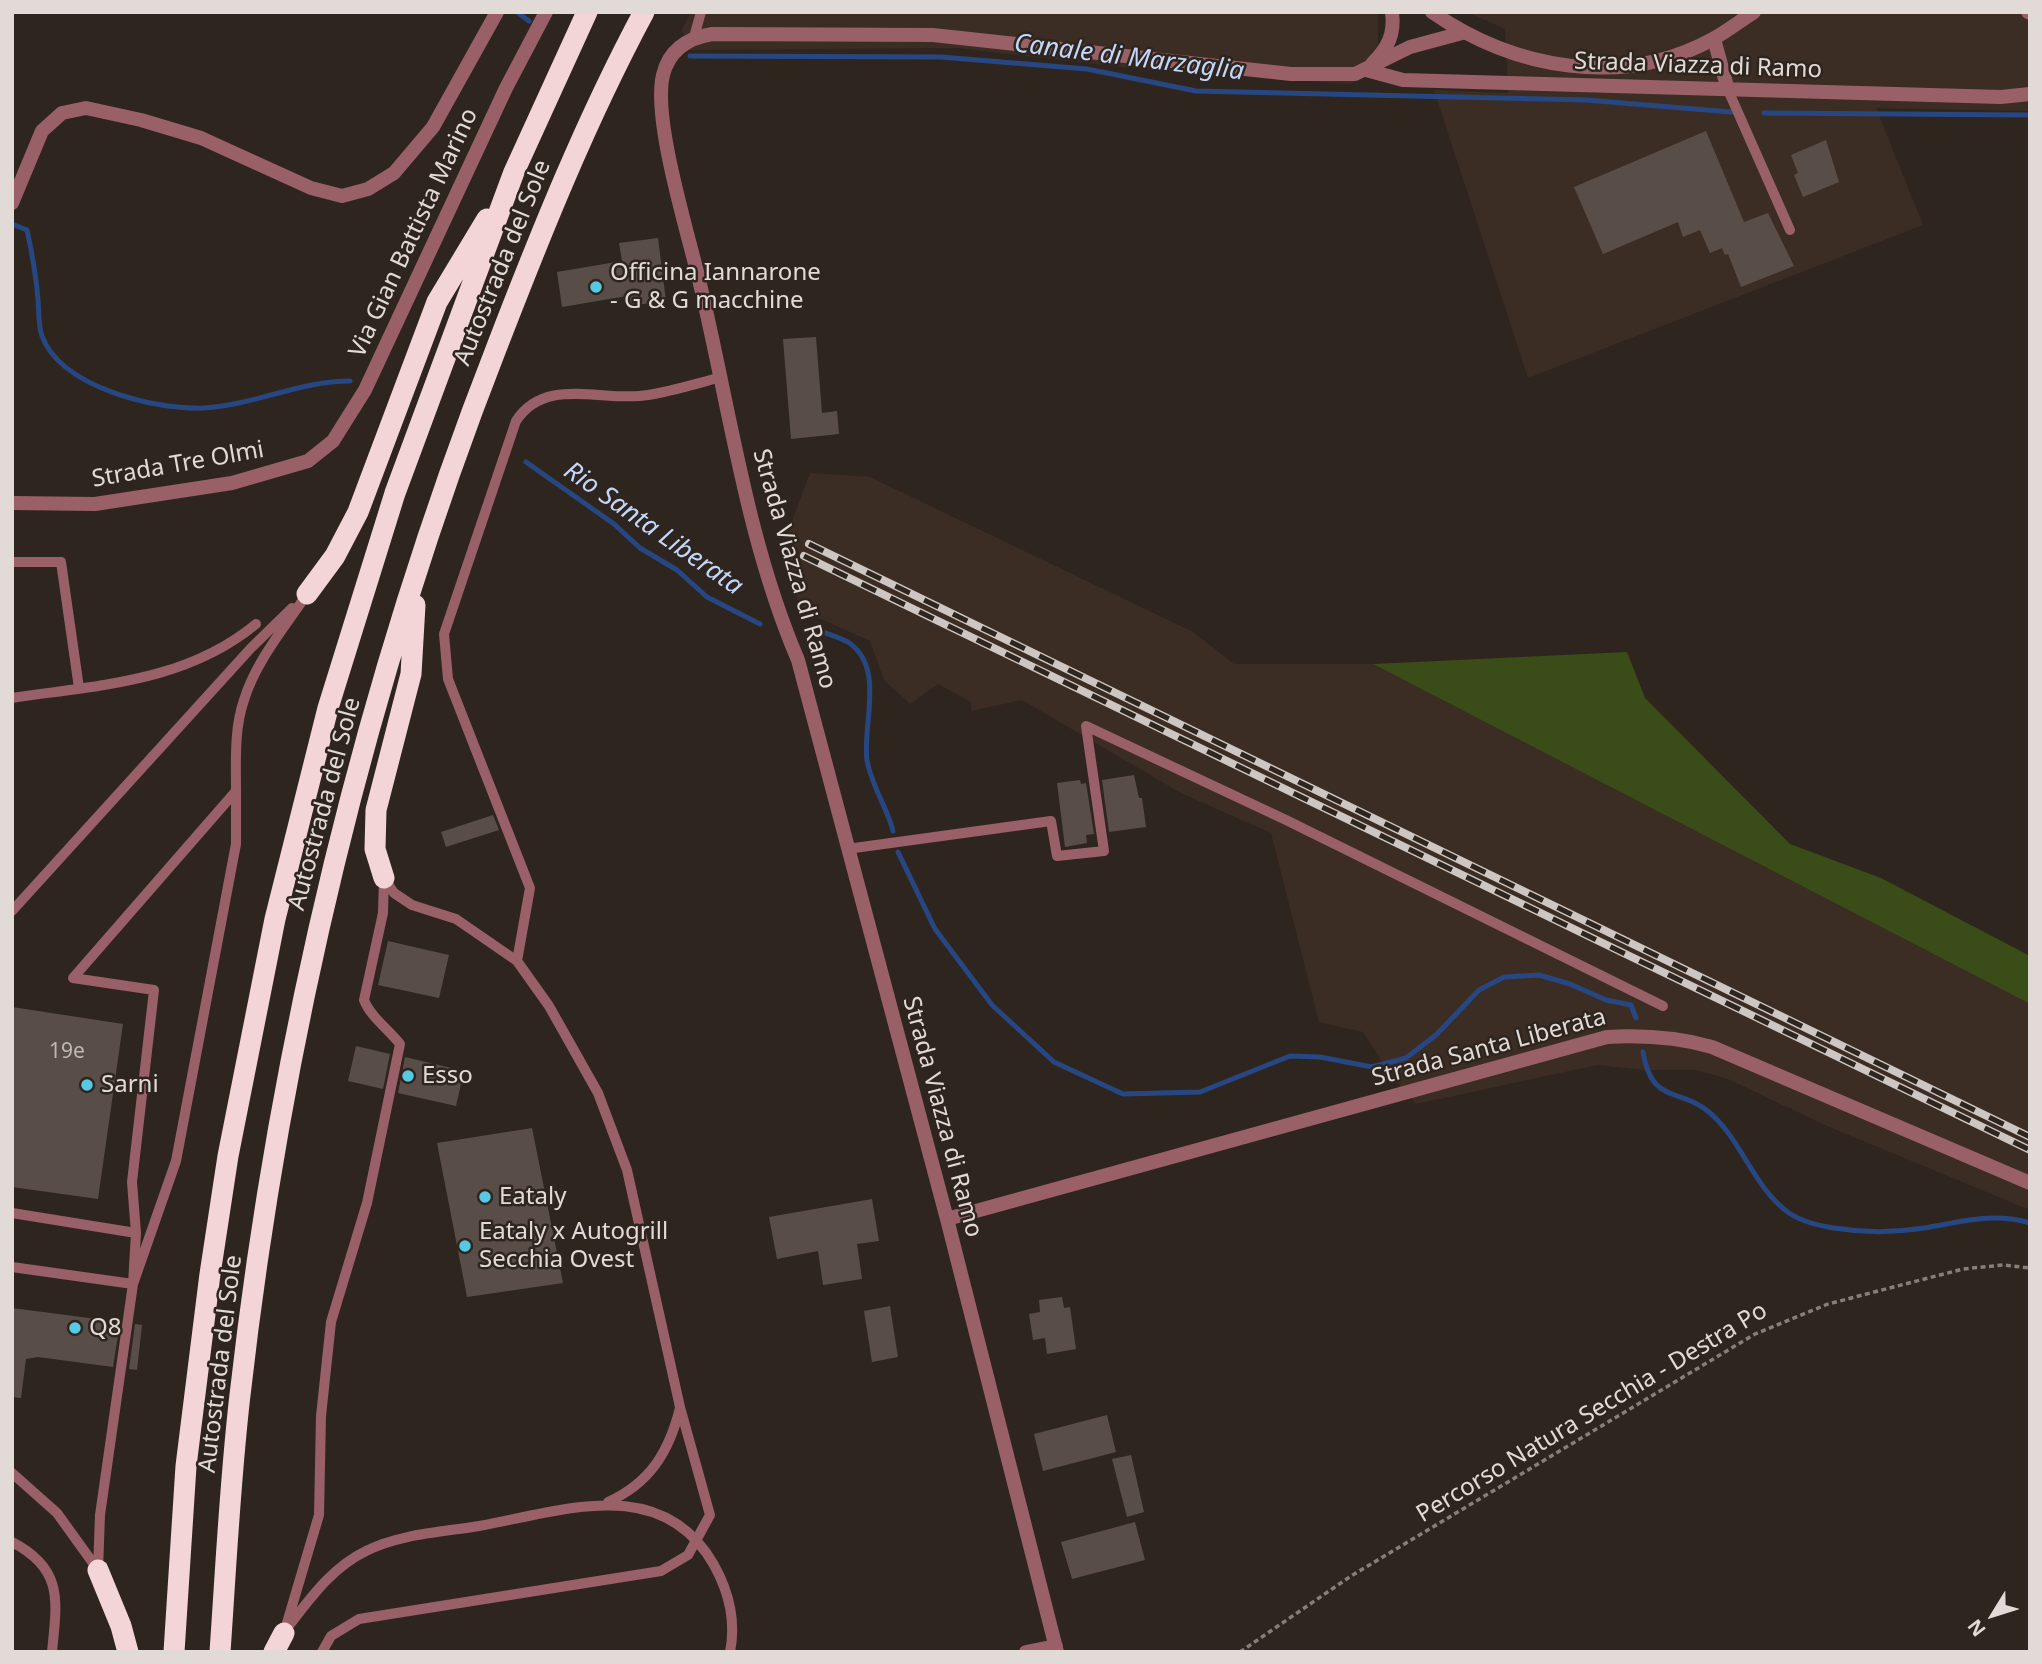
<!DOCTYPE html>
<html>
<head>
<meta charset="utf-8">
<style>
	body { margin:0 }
	#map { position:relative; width:2042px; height:1664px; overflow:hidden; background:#2f251f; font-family:"Noto Sans",sans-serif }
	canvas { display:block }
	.frame { position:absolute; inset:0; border:14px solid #e1dad6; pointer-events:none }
	.north { position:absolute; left:1958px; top:1580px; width:70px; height:70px; -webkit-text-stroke:5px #2f251f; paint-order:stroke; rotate:232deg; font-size:19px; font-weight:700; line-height:28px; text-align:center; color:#e1dad6 }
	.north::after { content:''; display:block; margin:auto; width:24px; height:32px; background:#e1dad6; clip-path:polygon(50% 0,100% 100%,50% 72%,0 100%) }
</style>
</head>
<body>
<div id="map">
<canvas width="2042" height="1664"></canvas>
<div class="frame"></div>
<div class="north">N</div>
</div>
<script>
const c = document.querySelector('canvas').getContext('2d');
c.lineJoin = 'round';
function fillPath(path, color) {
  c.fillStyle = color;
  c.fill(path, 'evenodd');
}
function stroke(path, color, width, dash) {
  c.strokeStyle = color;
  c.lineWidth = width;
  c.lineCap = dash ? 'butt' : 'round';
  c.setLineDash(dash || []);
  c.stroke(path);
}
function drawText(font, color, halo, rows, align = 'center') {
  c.font = font + ' "Noto Sans",sans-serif';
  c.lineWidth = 5;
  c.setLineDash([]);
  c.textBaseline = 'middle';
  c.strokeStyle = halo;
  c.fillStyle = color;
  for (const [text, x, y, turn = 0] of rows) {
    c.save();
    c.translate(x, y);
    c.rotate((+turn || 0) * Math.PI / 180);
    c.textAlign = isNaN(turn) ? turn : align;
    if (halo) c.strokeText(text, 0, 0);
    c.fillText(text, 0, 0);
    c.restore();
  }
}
fillPath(new Path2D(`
	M691 12H1378V47L1352 84 1130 68 958 48 690 50 682 30Z
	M1467 12H2030V111L1876 108 1923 225 1528 378 1434 90 1508 93 1505 29Z
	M810 473 870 477 1193 632 1234 664H1373L2030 1004V1210L1827 1126 1728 1079 1696 1070H1645L1597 1065 1416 1104 1392 1077 1363 1032 1319 1022 1271 833 1181 793 1022 700 971 711V702L938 684 910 704 884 680 870 641 801 610 781 550Z`), '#3c2d24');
fillPath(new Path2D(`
	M1627 652 1645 698 1790 844 1881 878 2030 956V1004L1373 664Z`), '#3a4c18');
stroke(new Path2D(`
	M517 12 529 21
	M690 56 941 57 1087 69 1196 91 1586 100 1731 112
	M1764 113 2030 115
	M12 224 27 230C32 253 36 275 38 299 39 310 38 325 42 336 61 387 154 410 204 408 254 405 300 381 350 381
	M526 462 614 524 640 548 677 570 707 597 760 624
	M823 632C831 635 841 638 848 642 886 667 862 725 867 760 871 785 887 807 893 831
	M898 852 935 929 992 1005 1054 1062 1123 1094 1200 1092 1290 1056 1320 1057 1372 1067 1406 1058 1436 1035 1479 990 1504 977 1539 975 1570 984 1606 1000 1631 1005 1636 1018
	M1643 1052C1652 1105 1679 1087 1709 1112 1742 1140 1753 1187 1789 1213 1801 1221 1820 1226 1834 1228 1865 1233 1893 1233 1924 1228 1961 1222 1993 1212 2030 1223`), '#274782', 5);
fillPath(new Path2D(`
	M1706 131 1744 222 1768 213 1794 266 1741 287 1728 254 1725 255 1722 248 1710 253 1700 230 1683 237 1678 222 1603 254 1574 187Z
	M1826 140 1839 182 1803 197 1794 175 1798 173 1791 155Z
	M658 238 666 301 629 306 627 296 562 307 557 272 622 261 619 243Z
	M816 337 822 413 837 411 839 434 791 439 783 339Z
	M1134 775 1139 798H1142L1146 827 1109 832 1102 780Z
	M1080 780 1081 784 1086 783 1094 834 1086 835 1087 843 1065 847 1057 783Z
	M493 815 499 830 446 847 441 832Z
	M388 941 449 955 439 998 378 985Z
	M12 1007 123 1024 98 1199 12 1187Z
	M356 1046 390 1054 383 1089 348 1081Z
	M405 1057 464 1071 456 1106 398 1093Z
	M532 1128 563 1283 467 1297 437 1143Z
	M872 1199 879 1241 857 1244 862 1279 823 1285 818 1251 777 1259 769 1217Z
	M1062 1297 1064 1308 1070 1307 1076 1349 1047 1354 1045 1338 1033 1340 1029 1314 1040 1312 1039 1300Z
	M890 1306 898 1357 872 1362 864 1311Z
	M12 1308 120 1322 113 1367 38 1357 26 1359 21 1398 12 1397Z
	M135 1324 142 1325 137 1370 129 1369Z
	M1107 1415 1116 1452 1043 1471 1034 1434Z
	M1131 1455 1144 1512 1127 1517 1112 1459Z
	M1135 1522 1145 1560 1072 1579 1061 1542Z`), '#594e47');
stroke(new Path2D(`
	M1240 1652 1351 1576 1755 1334 1828 1304 1963 1269 2003 1265 2030 1268`), '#877e79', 3.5, [5, 3.5]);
stroke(new Path2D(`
	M694 37 701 12
	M1728 90 1790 230
	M12 562H61L79 688
	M12 698C99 685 186 682 256 624
	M847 849 1051 821 1057 856 1104 851 1086 726 1286 820 1663 1006
	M12 911 251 648 292 608
	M517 961 530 888 448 679 444 634 516 421C546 375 604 403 648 395 673 391 698 383 722 377
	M12 1213 136 1233
	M12 1267 133 1284 176 1161 236 844V791
	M12 1473 57 1513 98 1570
	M608 1502C650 1483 669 1452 680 1408
	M12 1542C64 1569 57 1601 52 1652
	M98 1570 100 1515 133 1284 136 1233 132 1182 154 990 73 978 236 791C236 761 234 729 244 700 256 661 285 627 307 594
	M287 1628C310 1599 331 1568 366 1551 399 1534 443 1532 479 1526 562 1511 662 1473 714 1565 729 1592 736 1622 730 1652
	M284 1633 319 1515 321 1416 331 1322 367 1203 400 1044C389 1030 370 1016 364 1000L383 913 384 878
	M322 1652 331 1636 359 1619 661 1571 688 1555 710 1515 680 1407 627 1170 598 1093 549 1006 517 961 456 919 412 905 394 893 384 878`), '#996068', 10);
stroke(new Path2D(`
	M2028 12 2030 13
	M1714 39 1728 90
	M1372 64C1388 48 1395 34 1392 12
	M1366 70 1403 80 2001 97 2030 94
	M12 203 42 131 62 113 86 108 141 120 201 138 311 188 342 196 368 189 394 173 433 127 497 12
	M12 503 95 504 232 483 308 461 333 441 365 390 506 88 546 12
	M947 1219 1607 1037C1643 1035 1677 1037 1712 1047L2030 1183
	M1026 1652 1056 1646
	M1057 1652 947 1219 798 660C747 541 730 410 700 284 689 236 652 119 663 75 669 50 688 38 712 34L933 35 1291 74H1355L1410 47 1462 33`), '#996068', 14);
stroke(new Path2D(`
	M1432 12C1514 69 1622 89 1713 39 1727 31 1740 21 1754 12`), '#996068', 14);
stroke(new Path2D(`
	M307 594 335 556 358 512 437 302 487 219
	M384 878 375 849 376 810 411 674 415 605
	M98 1570 121 1626 128 1652
	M174 1652 186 1466 210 1274 228 1156 275 919 328 708 395 493 514 172 587 12
	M220 1652C226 1566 230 1481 240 1395 280 1041 366 681 496 349 540 235 586 120 644 12
	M274 1652 284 1633`), '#f3d5d8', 21);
const rail = new Path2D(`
	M809 544 2030 1137
	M804 556 2030 1150`);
stroke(rail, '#cdc6c2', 8);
stroke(rail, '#2f251f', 5, [16]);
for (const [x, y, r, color] of [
	[596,287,7,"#57c9e2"],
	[408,1076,7,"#57c9e2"],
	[87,1085,7,"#57c9e2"],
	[485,1197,7,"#57c9e2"],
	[465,1246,7,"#57c9e2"],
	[75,1328,7,"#57c9e2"]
]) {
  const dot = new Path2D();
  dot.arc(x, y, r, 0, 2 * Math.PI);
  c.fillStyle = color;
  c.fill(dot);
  stroke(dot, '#2f251f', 2.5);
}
drawText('21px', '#bfb7b2', null, [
	["19e",67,1052]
]);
drawText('24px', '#e1dad6', '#2f251f', [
	["Strada Viazza di Ramo",1698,66,2],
	["Via Gian Battista Marino",414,233,-65],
	["Autostrada del Sole",503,263,-68],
	["Strada Tre Olmi",178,465,-10],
	["Strada Viazza di Ramo",794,569,74],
	["Autostrada del Sole",325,804,-75],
	["Strada Santa Liberata",1489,1048,-15],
	["Strada Viazza di Ramo",942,1117,75],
	["Autostrada del Sole",221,1364,-83],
	["Percorso Natura Secchia - Destra Po",1592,1413,-31]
]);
drawText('24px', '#e1dad6', '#2f251f', [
	["Officina Iannarone",610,273],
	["- G & G macchine",610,301],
	["Esso",422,1076],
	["Sarni",101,1085],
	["Eataly",499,1197],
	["Eataly x Autogrill",479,1232],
	["Secchia Ovest",479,1260],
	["Q8",89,1328]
], 'left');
drawText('italic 26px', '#c2d7fa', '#2f251f', [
	["Canale di Marzaglia",1129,58,7],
	["Rio Santa Liberata",653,529,35]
]);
</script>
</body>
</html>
